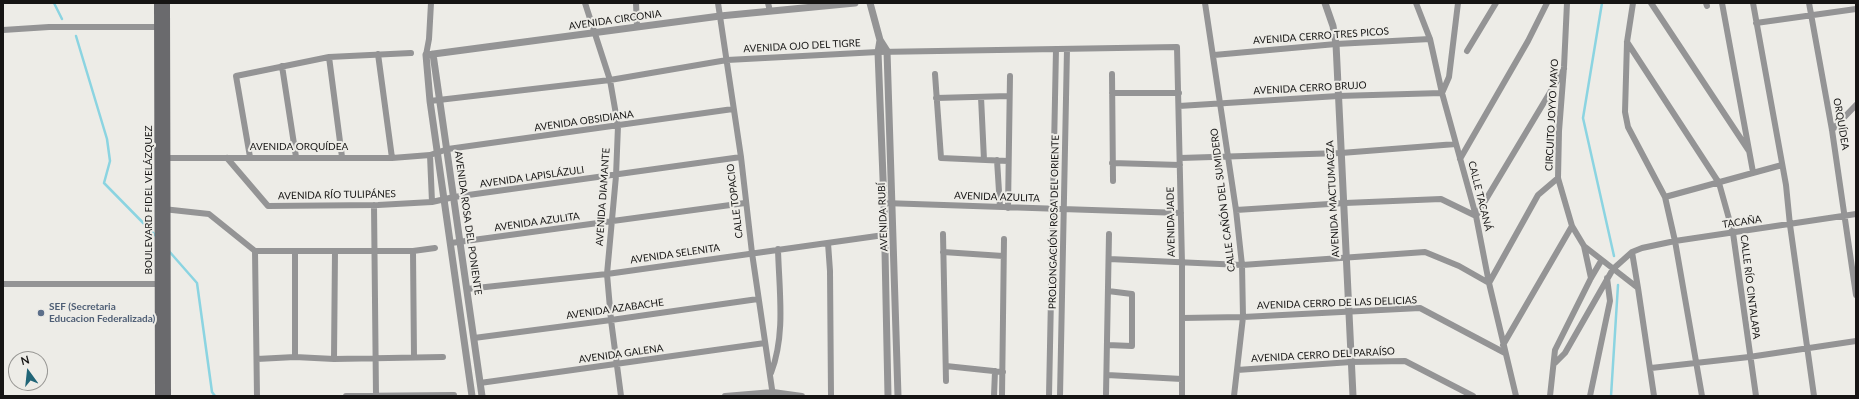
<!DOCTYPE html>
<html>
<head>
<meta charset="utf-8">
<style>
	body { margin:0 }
	#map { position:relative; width:1859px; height:399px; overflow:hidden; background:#edece7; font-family:Lato,sans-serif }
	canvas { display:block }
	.frame { position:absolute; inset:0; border:4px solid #161514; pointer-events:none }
	.north { position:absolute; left:8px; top:351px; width:40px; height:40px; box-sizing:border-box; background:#edece7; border:1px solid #979693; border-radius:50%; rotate:345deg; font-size:11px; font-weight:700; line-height:16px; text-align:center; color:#161514 }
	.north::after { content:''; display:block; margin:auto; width:14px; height:18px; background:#216577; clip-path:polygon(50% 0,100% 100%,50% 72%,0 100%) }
</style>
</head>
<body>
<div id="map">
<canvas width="1859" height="399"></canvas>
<div class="frame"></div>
<div class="north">N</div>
</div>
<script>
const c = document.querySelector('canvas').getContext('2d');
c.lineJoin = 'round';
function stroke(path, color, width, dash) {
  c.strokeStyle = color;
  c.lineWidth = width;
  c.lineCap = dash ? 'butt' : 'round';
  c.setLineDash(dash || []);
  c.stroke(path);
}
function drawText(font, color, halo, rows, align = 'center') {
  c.font = font + ' Lato,sans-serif';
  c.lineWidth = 4;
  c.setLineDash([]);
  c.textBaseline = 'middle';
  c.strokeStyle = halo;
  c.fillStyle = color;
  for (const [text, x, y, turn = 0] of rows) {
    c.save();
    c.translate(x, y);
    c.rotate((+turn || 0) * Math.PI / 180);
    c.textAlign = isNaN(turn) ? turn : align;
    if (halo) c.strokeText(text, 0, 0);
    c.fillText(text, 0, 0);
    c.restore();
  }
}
stroke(new Path2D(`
	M54 3 62 19
	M1602 3 1583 118 1614 256
	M76 36 107 139 110 161 104 183 156 236
	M168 250 197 283 212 392 215 396
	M1611 396 1618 285`), '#8bd4e1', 2.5);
stroke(new Path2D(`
	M585 3 610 80 618 126 616 176 607 274 611 320 621 396
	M636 3 637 26
	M718 3 741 157 752 253 773 396
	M768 3 770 11
	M1205 3 1236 210 1242 265 1243 317 1234 396
	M1416 3 1430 39 1442 93 1476 216 1489 283 1516 396
	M1567 3 1564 67 1559 131 1558 178 1572 226 1584 246 1638 288 1654 396
	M1633 3 1627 42 1625 112 1628 127 1665 197 1675 241 1702 396
	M1651 3 1749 151
	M1706 3 1707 6
	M1722 3 1753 172
	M1753 3 1786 185 1790 225 1814 396
	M1809 3 1832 130 1856 295
	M1756 23 1856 9
	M3 30 49 27H157
	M1627 42 1719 183 1733 233 1756 396
	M1467 51 1496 3
	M378 54 392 158
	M426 55 429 39 431 3
	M1214 55 1336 44 1430 39
	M329 57 342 157
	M282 66 296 157
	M935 74 941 158 1008 161
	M1112 74 1113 181
	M1112 93H1179
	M981 97 984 160
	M936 98 1009 96
	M430 101 610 80 727 60 878 52 1177 47 1182 263V396
	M1179 106 1338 96 1442 93 1449 77 1458 3
	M1832 130 1856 105
	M430 155 432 202
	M250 157 236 76 329 57 411 53
	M163 158H392L430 155 448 149 733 109
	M227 158 268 206 378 205 432 202 454 197 741 157
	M1180 158 1341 153 1456 144
	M1460 159 1528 41 1547 3
	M997 160 1000 207
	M1112 163 1180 165
	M1665 197 1782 165
	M884 203 1181 213
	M374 205 376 396
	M1008 208 1010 76
	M163 209 209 214 255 251
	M1236 210 1345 203 1441 199 1476 216 1564 69
	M943 234 946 381
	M451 243 745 203
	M828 243 830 271 831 396
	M1584 246 1591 278
	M255 251H413L435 248
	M255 251 257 396
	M295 251V357
	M413 251 414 357
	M943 252 1003 256
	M1632 252 1638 288
	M1109 259 1242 265 1425 252 1459 266 1489 283 1538 195 1558 178
	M3 284H162
	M467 289 607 274 884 235
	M1182 318 1243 317 1420 308 1505 353
	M474 338 611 320 758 299
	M1107 345 1132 346V294L1108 291
	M1503 345 1572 226
	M257 359 295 357 334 359 443 357
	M334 359 335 251
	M1555 363 1565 353 1613 269 1632 252 1642 248 1675 241 1856 214
	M946 366 1003 372
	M1651 368 1749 357 1856 341
	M1237 370 1351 362 1405 361 1473 396
	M771 373C786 334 779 290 778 249
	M1107 375 1182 379
	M480 383 765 343
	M1106 394 1109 234
	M346 396 454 395
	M725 396 773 392 802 396
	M994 396 995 371
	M1002 396 1004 239
	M1049 396 1056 49
	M1060 396 1067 49
	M1550 396 1555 350 1591 278 1601 261
	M1590 396 1610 301 1607 278`), '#949495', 6);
stroke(new Path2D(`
	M870 3 880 40 887 51 898 396
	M1325 3 1333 26 1336 44 1353 396
	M880 40 878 52 884 203 888 396
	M433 54 482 396
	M472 396 430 101 426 55 720 16 855 3`), '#949495', 7);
stroke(new Path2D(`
	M158 3 159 396
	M166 3 167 396`), '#6a6a6d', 8);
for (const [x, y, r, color] of [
	[41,313,4,"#5c6f8a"]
]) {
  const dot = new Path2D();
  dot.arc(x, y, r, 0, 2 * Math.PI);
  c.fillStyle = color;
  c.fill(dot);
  stroke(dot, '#edece7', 1.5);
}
drawText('10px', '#161514', '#edece7', [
	["AVENIDA CIRCONIA",615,20,-8],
	["AVENIDA CERRO TRES PICOS",1321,36,-4],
	["AVENIDA OJO DEL TIGRE",802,46,-3],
	["AVENIDA CERRO BRUJO",1310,88,-3],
	["CIRCUITO JOYYO MAYO",1552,115,-87],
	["AVENIDA OBSIDIANA",584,121,-8],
	["ORQUÍDEA",1841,124,80],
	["AVENIDA ORQUÍDEA",299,147],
	["AVENIDA LAPISLÁZULI",532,177,-8],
	["AVENIDA RÍO TULIPÁNES",337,195,-1],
	["CALLE TACANÁ",1480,196,76],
	["AVENIDA DIAMANTE",603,197,-86],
	["AVENIDA AZULITA",997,197,2],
	["AVENIDA MACTUMACZA",1333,199,-93],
	["BOULEVARD FIDEL VELÁZQUEZ",149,200,-90],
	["CALLE CAÑÓN DEL SUMIDERO",1223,200,-97],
	["CALLE TOPACIO",735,201,-97],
	["AVENIDA RUBÍ",883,217,-92],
	["AVENIDA AZULITA",537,222,-8],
	["PROLONGACIÓN ROSA DEL ORIENTE",1054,222,-89],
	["AVENIDA JADE",1171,222,-91],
	["TACAÑA",1742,222,-8],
	["AVENIDA ROSA DEL PONIENTE",468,223,82],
	["AVENIDA SELENITA",675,254,-8],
	["CALLE RÍO CINTALAPA",1750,287,83],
	["AVENIDA CERRO DE LAS DELICIAS",1337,303,-2],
	["AVENIDA AZABACHE",615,309,-8],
	["AVENIDA GALENA",621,354,-8],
	["AVENIDA CERRO DEL PARAÍSO",1323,355,-3]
]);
drawText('bold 10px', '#4e5e75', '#edece7', [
	["SEF (Secretaria",49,307],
	["Educacion Federalizada)",49,319]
], 'left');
</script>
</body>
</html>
